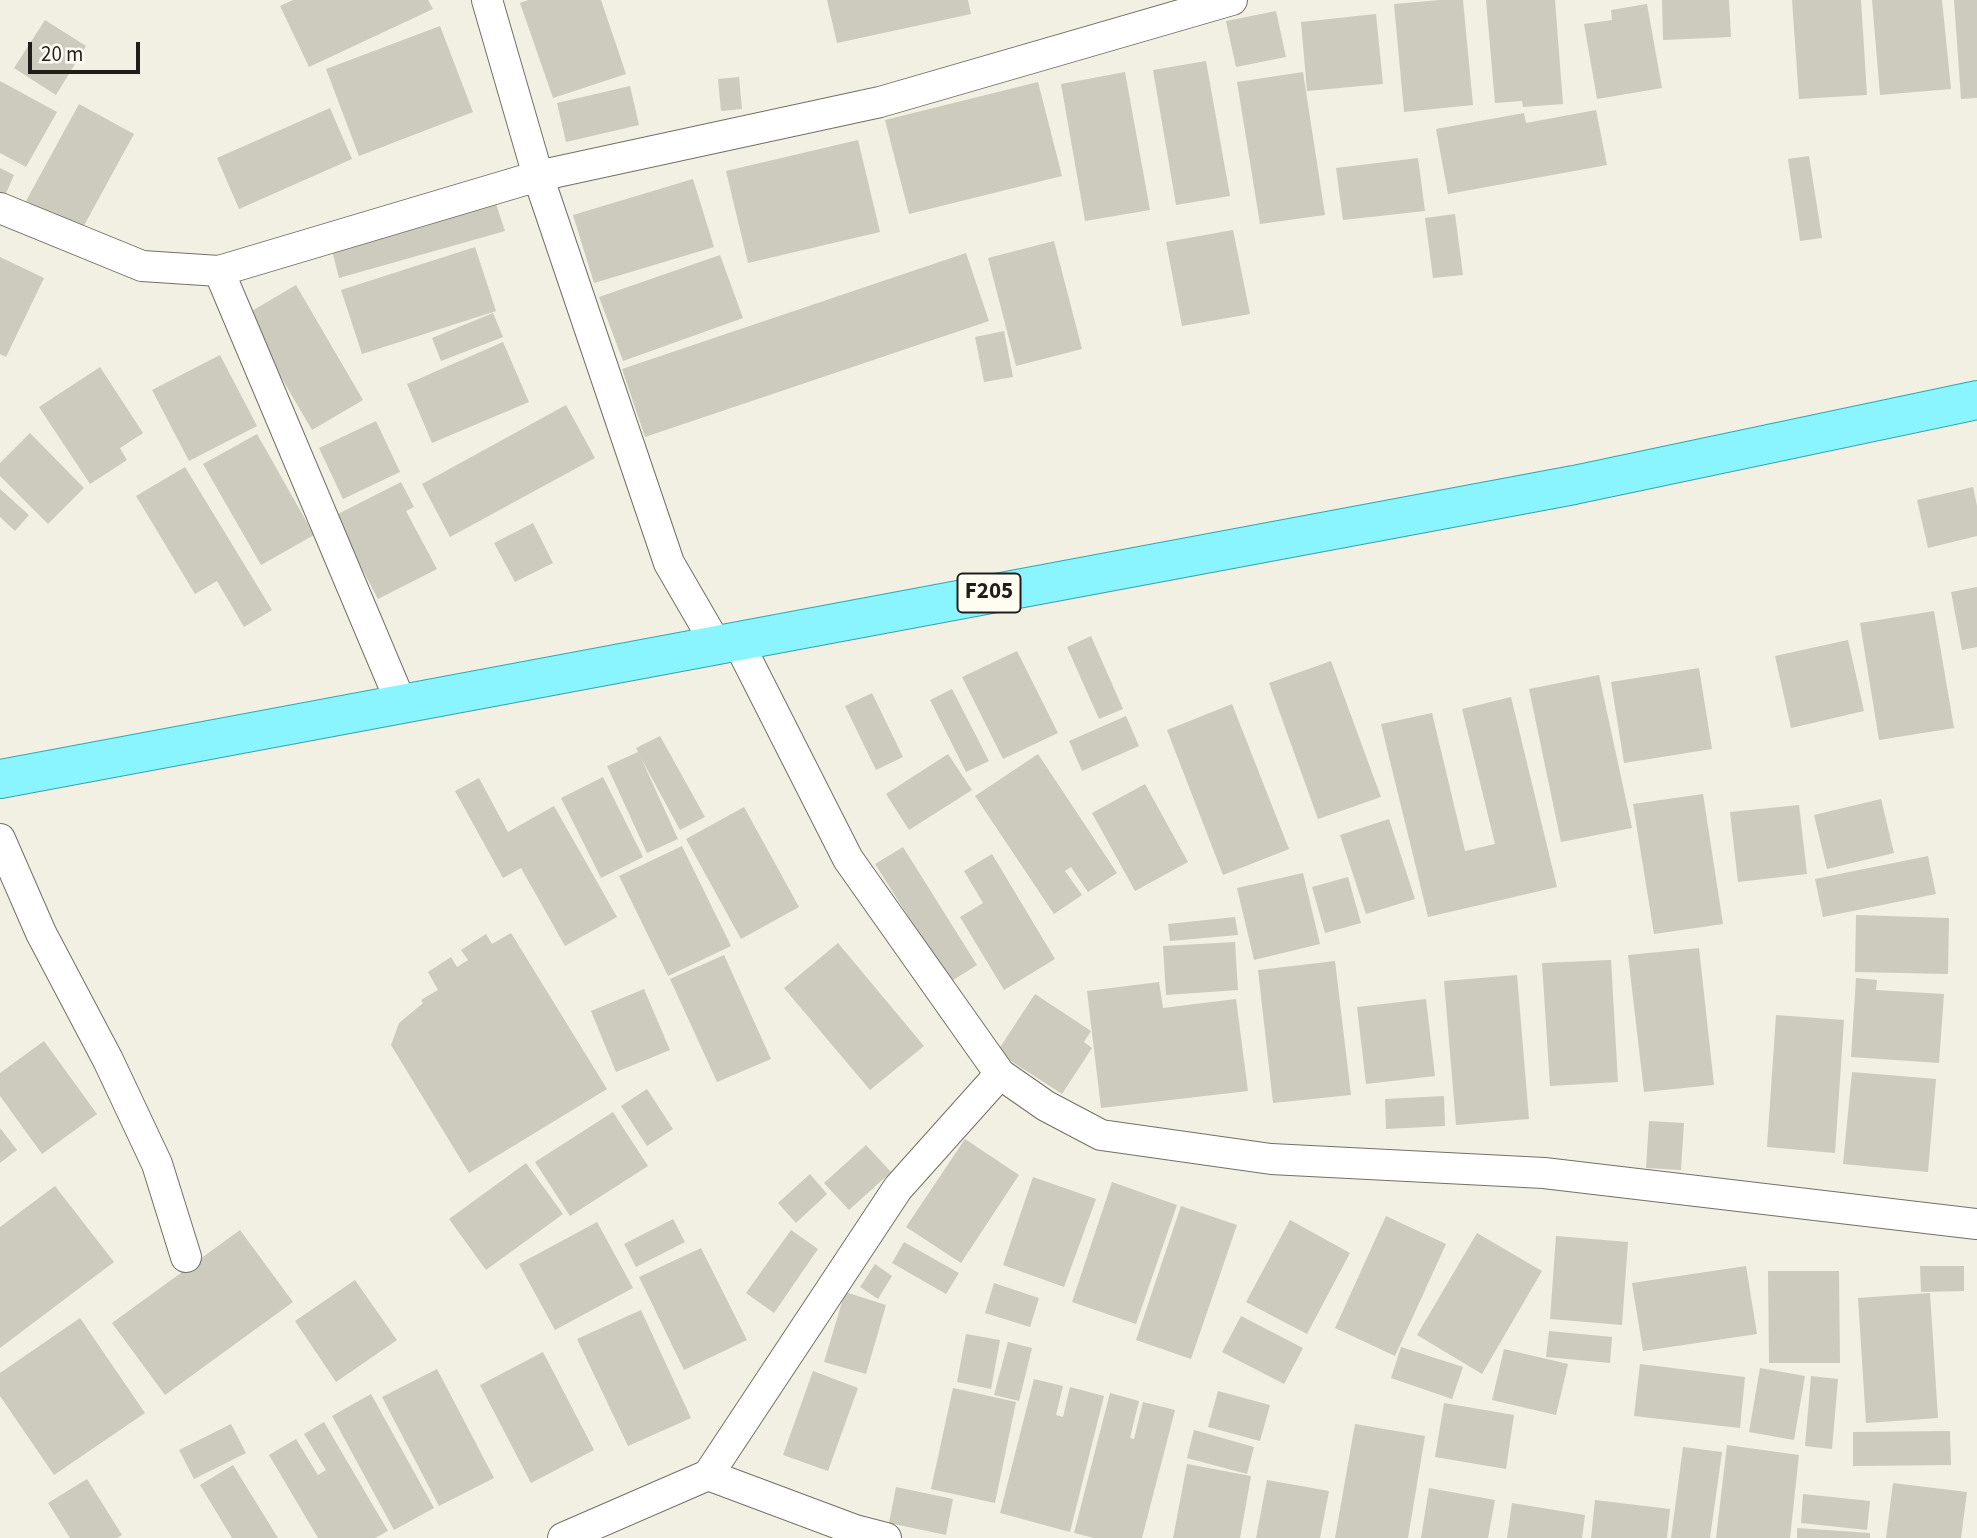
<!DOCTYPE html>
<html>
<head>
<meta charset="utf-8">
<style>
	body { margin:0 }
	#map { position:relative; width:1977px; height:1538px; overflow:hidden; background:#f2efe3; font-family:"Source Sans 3",sans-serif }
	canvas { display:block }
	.scale { position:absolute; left:28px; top:42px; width:112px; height:32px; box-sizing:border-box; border:4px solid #1f1e1a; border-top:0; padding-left:9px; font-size:21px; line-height:24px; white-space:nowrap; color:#1f1e1a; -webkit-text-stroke:5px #fffcf2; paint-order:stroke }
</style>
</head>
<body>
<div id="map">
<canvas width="1977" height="1538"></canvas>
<div class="scale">20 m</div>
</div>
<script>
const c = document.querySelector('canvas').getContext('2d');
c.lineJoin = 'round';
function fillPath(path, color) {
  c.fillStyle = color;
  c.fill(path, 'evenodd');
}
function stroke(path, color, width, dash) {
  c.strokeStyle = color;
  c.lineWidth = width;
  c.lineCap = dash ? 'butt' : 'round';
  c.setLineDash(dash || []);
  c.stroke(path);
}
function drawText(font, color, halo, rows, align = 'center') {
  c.font = font + ' "Source Sans 3",sans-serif';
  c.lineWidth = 6;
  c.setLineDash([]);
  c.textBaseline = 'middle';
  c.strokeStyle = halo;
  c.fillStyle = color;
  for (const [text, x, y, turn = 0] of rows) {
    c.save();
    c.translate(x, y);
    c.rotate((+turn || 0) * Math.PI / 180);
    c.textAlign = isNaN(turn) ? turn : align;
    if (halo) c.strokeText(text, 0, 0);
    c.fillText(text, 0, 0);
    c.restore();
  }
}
fillPath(new Path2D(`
	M293 0H428L433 9 309 67 280 6Z
	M528 0H601L626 74 553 98 520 3Z
	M827 0H968L971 14 837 43Z
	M1440 0H1463L1473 105 1404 112 1394 4Z
	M1486 0H1555L1563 104 1523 107 1522 101 1495 103Z
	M1662 0H1729L1731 37 1663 40Z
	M1792 0H1861L1867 95 1799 99Z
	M1872 0H1942L1951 89 1880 95Z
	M1954 0H1977V98L1961 99Z
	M1647 4 1662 88 1597 99 1584 24 1612 20 1611 10Z
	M1276 11 1286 57 1236 67 1226 21Z
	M1376 14 1383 84 1307 91 1301 22Z
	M45 20 86 46 56 95 14 68Z
	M440 26 473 112 359 156 326 69Z
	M1206 61 1230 196 1176 205 1153 70Z
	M1125 72 1150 210 1085 221 1061 84Z
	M1303 72 1325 215 1260 224 1237 82Z
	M739 77 742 109 721 111 718 79Z
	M0 81 57 112 26 167 0 153Z
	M1038 82 1062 176 909 214 885 120Z
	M630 86 639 125 566 142 557 103Z
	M79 104 134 134 81 231 26 201Z
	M330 108 352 159 239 209 217 158Z
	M1596 110 1607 165 1448 194 1436 129 1524 113 1526 123Z
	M858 140 880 232 748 263 726 171Z
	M1809 156 1822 238 1800 241 1788 159Z
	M1418 158 1425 211 1343 220 1336 168Z
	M0 168 14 175 4 198 0 196Z
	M693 179 714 247 594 283 573 215Z
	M496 204 505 231 339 278 332 250Z
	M1455 214 1463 275 1433 278 1425 218Z
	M1233 230 1250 314 1182 326 1166 242Z
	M1054 241 1082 349 1016 366 988 258Z
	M475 247 496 311 362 354 341 290Z
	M966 253 989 321 645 437 622 369Z
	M720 255 743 318 623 361 599 297Z
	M0 257 44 278 6 357 0 354Z
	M296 285 363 400 312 430 245 315Z
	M493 313 503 337 441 361 432 338Z
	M1004 331 1013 377 984 382 975 337Z
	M503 342 529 402 432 443 407 384Z
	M220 355 257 426 189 461 152 390Z
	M100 367 143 433 120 448 127 460 90 484 39 407Z
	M566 405 595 458 450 537 422 484Z
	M376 421 400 472 343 499 319 448Z
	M30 433 84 488 48 524 0 476V463Z
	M257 434 314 535 261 565 203 464Z
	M185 467 272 610 244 627 217 581 195 594 136 496Z
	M401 482 414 507 406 511 437 569 378 599 334 516Z
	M1973 487 1977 506V536L1928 548 1917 500Z
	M0 489 29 515 15 531 0 517Z
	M533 523 553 563 515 582 494 543Z
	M1977 587V647L1962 650 1951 592Z
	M1934 611 1954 728 1879 740 1860 623Z
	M1091 636 1123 709 1099 719 1067 647Z
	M1848 640 1864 711 1791 728 1775 656Z
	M1017 651 1058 733 1003 759 962 677Z
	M1331 661 1381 797 1318 819 1269 683Z
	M1699 668 1712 749 1624 763 1611 682Z
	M1599 675 1632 828 1561 842 1529 689Z
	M952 689 989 761 966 772 930 700Z
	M872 693 903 757 876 770 845 706Z
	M1511 697 1557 887 1428 917 1381 724 1432 713 1465 851 1495 844 1462 709Z
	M1232 704 1289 849 1223 875 1167 730Z
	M1126 716 1139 746 1082 771 1069 741Z
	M660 736 705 817 680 830 641 758 678 839 647 853 607 766 638 752 636 748Z
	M948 754 972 790 909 830 886 794Z
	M1038 754 1117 873 1088 892 1071 867 1065 871 1082 895 1054 914 975 796Z
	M603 777 643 857 601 878 561 798Z
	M479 778 508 832 554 806 617 917 565 946 521 868 503 878 455 791Z
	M1145 784 1188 862 1135 891 1092 813Z
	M1703 794 1723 924 1654 934 1633 804Z
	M1881 799 1894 853 1827 869 1814 815Z
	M1799 805 1807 874 1738 882 1730 812Z
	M744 807 799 907 741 939 686 839Z
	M1389 819 1415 899 1366 914 1340 835Z
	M682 846 731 946 668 976 619 876Z
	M903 847 977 965 950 982 875 864Z
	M992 854 1055 959 1004 990 960 917 983 903 964 871Z
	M1928 856 1936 894 1823 917 1815 879Z
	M1303 873 1320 944 1254 960 1237 888Z
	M1348 877 1361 923 1325 933 1312 887Z
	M1856 915 1949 918 1948 974 1855 972Z
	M1235 917 1238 935 1170 941 1168 924Z
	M511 933 607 1089 469 1173 391 1045 399 1023 423 1003 421 1000 438 990 428 972 451 957 457 967 468 960 461 950 486 934 492 944Z
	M1235 942 1238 990 1166 995 1163 946Z
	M838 943 924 1046 870 1090 784 988Z
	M1699 948 1714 1085 1644 1092 1628 955Z
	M724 955 771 1059 717 1082 670 979Z
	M1611 960 1618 1082 1550 1086 1542 963Z
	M1335 961 1351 1095 1273 1103 1258 970Z
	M1517 975 1529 1119 1456 1125 1444 981Z
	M1856 978 1877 980 1876 990 1944 994 1939 1063 1851 1057Z
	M1159 982 1163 1008 1236 999 1248 1091 1101 1108 1087 991Z
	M644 989 670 1050 616 1072 591 1011Z
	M1035 994 1091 1031 1084 1042 1092 1048 1062 1094 997 1052Z
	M1426 999 1435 1076 1366 1084 1357 1007Z
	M1776 1015 1844 1020 1835 1153 1767 1147Z
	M44 1041 97 1114 42 1154 0 1096V1073Z
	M1852 1072 1936 1079 1928 1172 1843 1164Z
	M647 1089 673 1129 647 1146 621 1106Z
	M1444 1096 1445 1126 1386 1129 1385 1099Z
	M613 1112 648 1166 570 1216 535 1162Z
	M1649 1121 1684 1123 1681 1170 1646 1168Z
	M0 1128 17 1150 0 1163Z
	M965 1139 1019 1175 961 1263 906 1227Z
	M866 1145 891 1172 849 1210 824 1183Z
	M526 1163 563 1214 486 1270 449 1219Z
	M810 1174 827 1194 796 1223 778 1203Z
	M1033 1177 1096 1199 1064 1287 1003 1265Z
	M1112 1182 1177 1205 1136 1324 1072 1302Z
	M55 1186 114 1262 0 1348V1227Z
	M1181 1206 1237 1225 1191 1359 1136 1340Z
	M1386 1216 1446 1244 1395 1356 1335 1328Z
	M673 1219 685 1242 636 1267 624 1244Z
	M1290 1220 1350 1253 1307 1334 1246 1302Z
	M597 1222 633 1288 555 1330 519 1264Z
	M240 1230 293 1302 165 1395 112 1323Z
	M791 1230 818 1249 774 1313 746 1293Z
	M1477 1233 1542 1271 1482 1374 1417 1335Z
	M1556 1236 1628 1242 1622 1325 1550 1319Z
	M904 1242 959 1273 946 1294 892 1263Z
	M701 1248 747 1340 684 1370 639 1277Z
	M875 1264 892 1276 878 1299 860 1287Z
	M1746 1266 1757 1334 1643 1351 1632 1283Z
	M1920 1266H1964V1291L1921 1292Z
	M1768 1271H1839L1840 1363H1769Z
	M355 1280 397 1340 336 1382 295 1321Z
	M994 1283 1039 1298 1030 1327 985 1313Z
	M845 1292 886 1305 866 1374 824 1362Z
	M1930 1293 1938 1418 1866 1423 1858 1298Z
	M641 1310 691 1418 628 1446 577 1339Z
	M1241 1316 1303 1348 1284 1384 1222 1352Z
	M80 1318 145 1413 54 1475 0 1396V1373Z
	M1549 1331 1612 1337 1610 1363 1546 1357Z
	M966 1334 1000 1340 991 1389 957 1382Z
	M1008 1342 1032 1348 1019 1401 994 1395Z
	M1401 1347 1463 1367 1452 1399 1391 1378Z
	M1504 1349 1568 1364 1556 1415 1492 1400Z
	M543 1352 594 1450 531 1483 480 1385Z
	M1640 1364 1745 1377 1740 1428 1634 1416Z
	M1760 1368 1805 1376 1794 1440 1749 1432Z
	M437 1369 494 1478 439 1506 382 1397Z
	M813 1371 858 1388 828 1471 783 1455Z
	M1811 1376 1838 1379 1832 1449 1805 1446Z
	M1034 1379 1063 1386 1056 1415 1063 1417 1070 1387 1104 1396 1070 1532 1000 1513Z
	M953 1388 1016 1402 995 1503 931 1489Z
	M1218 1391 1270 1405 1260 1441 1208 1427Z
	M1110 1393 1139 1401 1130 1438 1134 1439 1143 1402 1175 1410 1142 1538H1094L1074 1533Z
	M371 1394 434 1508 394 1530 332 1416Z
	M1444 1403 1514 1415 1506 1469 1435 1457Z
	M324 1422 388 1531 375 1538H318L269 1455 296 1439 318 1475 326 1470 304 1434Z
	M231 1424 246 1453 194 1479 179 1450Z
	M1355 1424 1425 1436 1408 1538H1335Z
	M1194 1430 1254 1447 1247 1474 1187 1458Z
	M1950 1431 1951 1465 1853 1466V1432Z
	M1727 1445 1799 1455 1790 1538H1716Z
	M1683 1447 1722 1452 1710 1538H1671Z
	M1187 1464 1251 1476 1240 1538H1173Z
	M233 1465 278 1538H232L200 1485Z
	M87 1479 122 1535 117 1538H70L48 1503Z
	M1267 1480 1329 1491 1320 1538H1256Z
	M1893 1483 1967 1492 1961 1538H1886Z
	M896 1487 953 1499 946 1535 889 1523Z
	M1429 1488 1495 1500 1488 1538H1421Z
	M1803 1494 1870 1501 1867 1530 1801 1523Z
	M1595 1500 1670 1509 1667 1538H1591Z
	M1512 1503 1585 1515 1582 1538H1507Z
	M1797 1528 1870 1533V1538H1797Z`), '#cdcabe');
const minor = new Path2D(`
	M487 0 538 176 669 563 709 632
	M0 208 142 266 219 271 538 176 880 102 1232 0
	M219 271 396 691
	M737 640 848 859 1000 1074 1046 1106 1101 1135 1271 1159 1544 1173 1977 1224
	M0 839 41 933 108 1060 157 1164 186 1257
	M708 1475 855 1530 886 1538
	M563 1538 708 1475 898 1188 1000 1074`);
const primary = new Path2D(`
	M0 779 1574 485 1977 400`);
stroke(minor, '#737066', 32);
stroke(primary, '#32a5af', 40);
stroke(minor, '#fff', 30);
stroke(primary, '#8bf5ff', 38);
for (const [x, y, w] of [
	[989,593,63]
]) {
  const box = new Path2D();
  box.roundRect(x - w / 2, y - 19.5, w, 39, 5);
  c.fillStyle = '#fffcf2';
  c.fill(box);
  stroke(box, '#1f1e1a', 2);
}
drawText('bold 23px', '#1f1e1a', null, [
	["F205",989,593]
]);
</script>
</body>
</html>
